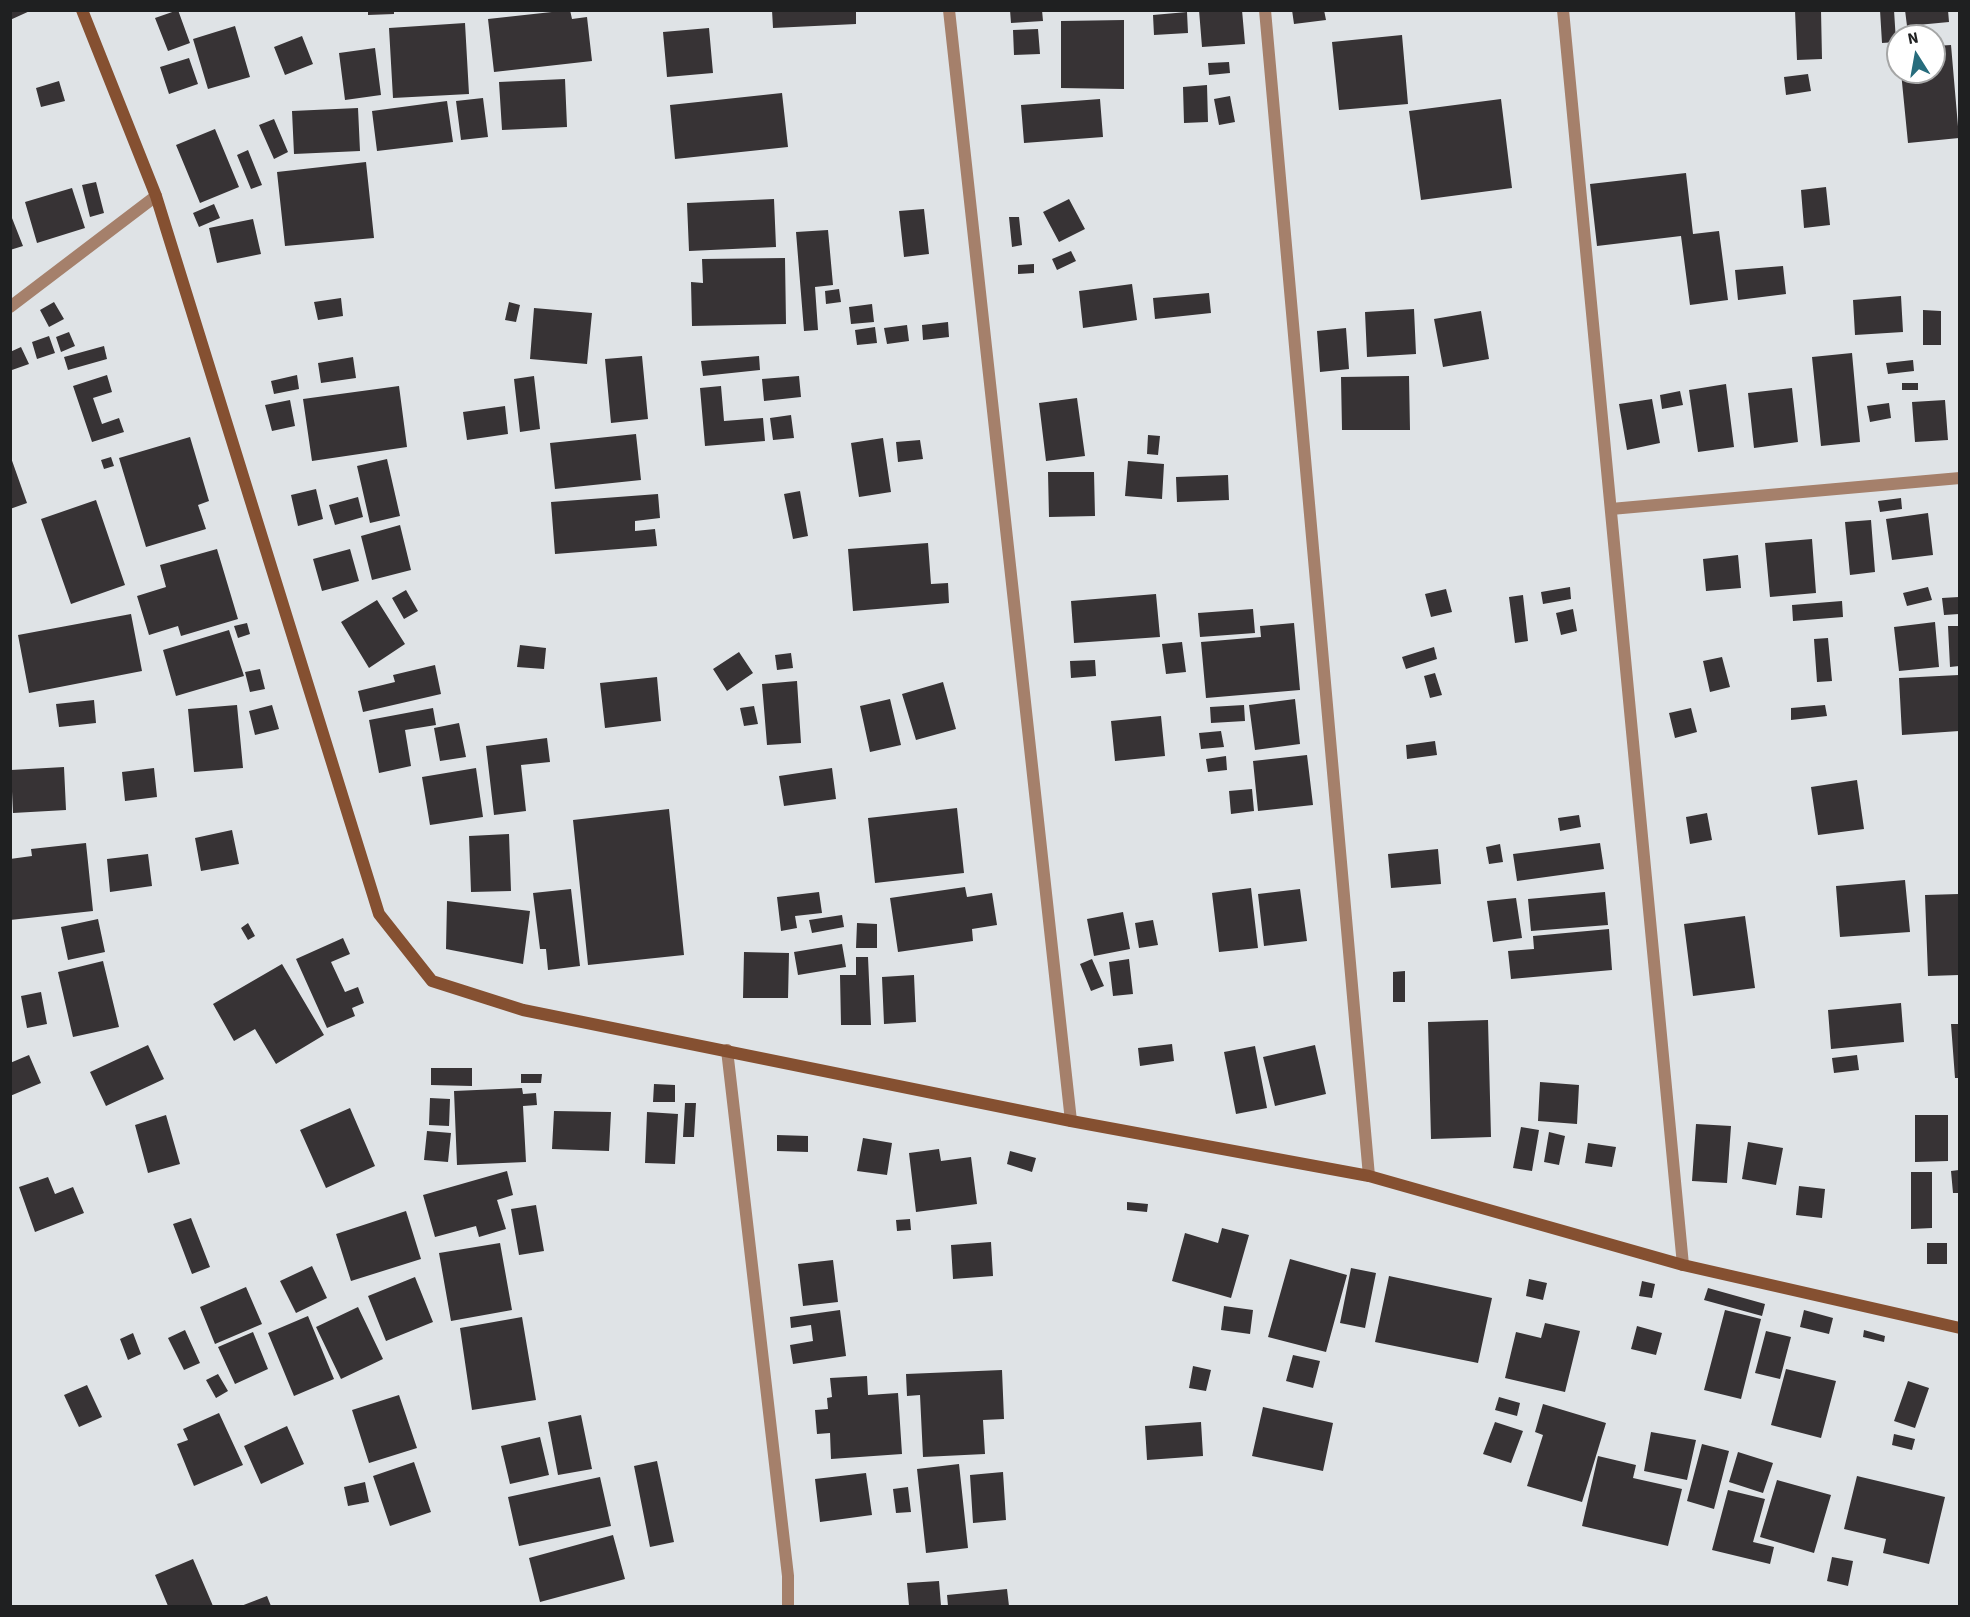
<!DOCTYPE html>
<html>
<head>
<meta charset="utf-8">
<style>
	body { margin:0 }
	#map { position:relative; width:1970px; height:1617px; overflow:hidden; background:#dfe3e6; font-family:"Source Sans 3",sans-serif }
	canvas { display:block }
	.frame { position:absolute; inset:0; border:12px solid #1f2021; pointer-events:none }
	.north { position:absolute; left:1886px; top:24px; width:60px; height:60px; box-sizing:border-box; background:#fff; border:2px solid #a5a6a6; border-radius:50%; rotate:349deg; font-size:16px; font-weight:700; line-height:24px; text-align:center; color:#1f2021 }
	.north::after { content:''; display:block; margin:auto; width:21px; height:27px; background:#276c7c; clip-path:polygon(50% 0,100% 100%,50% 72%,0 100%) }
</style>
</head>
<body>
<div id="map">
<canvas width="1970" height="1617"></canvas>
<div class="frame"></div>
<div class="north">N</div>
</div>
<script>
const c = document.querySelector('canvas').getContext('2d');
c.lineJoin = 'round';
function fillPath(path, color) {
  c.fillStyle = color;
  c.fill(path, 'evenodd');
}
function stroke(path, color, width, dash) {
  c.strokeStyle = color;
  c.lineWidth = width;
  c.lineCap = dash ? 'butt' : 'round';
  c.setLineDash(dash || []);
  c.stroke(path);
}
fillPath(new Path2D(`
	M10 10H32L10 20Z
	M178 10 190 43 168 51 155 18Z
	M368 10H394V14L368 15Z
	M570 10 572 19 587 17 592 61 494 72 488 19Z
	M772 10H856V24L773 28Z
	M1010 10H1042L1043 21 1011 23Z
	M1199 10H1242L1245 44 1202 47Z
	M1292 10H1324L1326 20 1294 24Z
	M1795 10H1821L1822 59 1797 60Z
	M1880 10H1894L1896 42 1882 43Z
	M1905 10H1948L1949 22 1907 26Z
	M1187 12 1188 33 1154 35 1153 15Z
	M1124 20V89L1061 88V21Z
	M465 23 469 94 393 98 389 28Z
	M235 26 250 77 208 89 193 39Z
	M709 28 713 73 667 77 663 32Z
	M1038 29 1040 54 1014 55 1013 30Z
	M1402 35 1408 104 1339 110 1332 42Z
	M302 36 313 64 285 75 274 47Z
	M1951 45 1959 138 1908 143 1901 72H1934V46Z
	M375 48 381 95 345 100 339 53Z
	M189 58 198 84 169 94 160 67Z
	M1229 62 1230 73 1209 75 1208 63Z
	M1808 74 1811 91 1786 95 1784 77Z
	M565 79 567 127 502 130 499 82Z
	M59 81 65 101 41 107 36 88Z
	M1207 85 1208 122 1184 123 1183 87Z
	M782 93 788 147 675 159 670 105Z
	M1230 96 1235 122 1219 125 1214 99Z
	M483 98 488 137 461 140 456 101Z
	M1100 99 1103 137 1024 143 1021 105Z
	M1501 99 1512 188 1421 200 1409 111Z
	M447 101 453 142 377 151 372 111Z
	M358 108 360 151 294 154 292 111Z
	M274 119 288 152 274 159 259 125Z
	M215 129 239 187 200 203 176 145Z
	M248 150 262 185 251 189 237 155Z
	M366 162 374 238 285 246 277 172Z
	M1686 173 1693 234 1719 231 1728 300 1690 305 1681 236 1597 246 1590 184Z
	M96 182 104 213 90 217 82 185Z
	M1826 187 1830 225 1804 228 1801 190Z
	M72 188 85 228 37 243 25 202Z
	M774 199 776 247 689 251 687 203Z
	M1069 199 1085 229 1059 242 1043 212Z
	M214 204 220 218 199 227 193 213Z
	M924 209 929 254 904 257 899 211Z
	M10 213 23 246 10 250Z
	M1009 217H1019L1022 245 1012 247Z
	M253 219 261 254 217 263 209 228Z
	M828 230 833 285 815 287 818 330 804 331 796 232Z
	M1071 251 1076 261 1057 270 1052 259Z
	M785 258 786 324 692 326 691 282 703 283 702 259Z
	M1034 264V273L1018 274V265Z
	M1783 266 1786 294 1738 300 1735 270Z
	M1132 284 1137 320 1083 328 1079 291Z
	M839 289 841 302 826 304 825 291Z
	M1209 293 1211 313 1155 319 1153 298Z
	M1901 296 1903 332 1855 335 1853 300Z
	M341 298 343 316 318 320 314 302Z
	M54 302 64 319 49 327 40 310Z
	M509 302 520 305 516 322 505 320Z
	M872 304 874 322 851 324 849 307Z
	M534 308 592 313 587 364 530 359Z
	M1414 309 1416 354 1367 357 1365 312Z
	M1923 310 1941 311V345H1923Z
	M1481 311 1489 359 1443 367 1434 319Z
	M948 322 949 337 923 340 922 325Z
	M907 325 909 341 887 344 884 328Z
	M875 327 877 343 857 345 855 330Z
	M1346 328 1349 369 1320 372 1317 331Z
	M69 332 75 346 61 352 56 337Z
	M49 336 55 353 37 359 32 342Z
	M104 346 107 359 68 370 64 357Z
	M21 347 29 364 12 370 10 352Z
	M1852 353 1860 442 1821 446 1812 357Z
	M642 356 648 419 611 423 605 359Z
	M759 356 760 370 703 376 701 361Z
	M353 357 356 378 321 383 318 363Z
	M1913 360 1914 371 1888 374 1886 363Z
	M107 375 112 392 93 398 102 424 119 418 124 432 92 442 73 386Z
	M297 375 299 389 274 394 271 381Z
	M534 376 540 429 520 432 514 379Z
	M799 376 801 397 764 401 762 379Z
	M1409 376 1410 430H1342L1341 377Z
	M1902 383H1918V390H1902Z
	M1726 384 1734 447 1698 452 1689 390Z
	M399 386 407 447 312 461 303 399Z
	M721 386 724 421 763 418 765 441 705 446 700 388Z
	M1792 388 1798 442 1754 448 1748 393Z
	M1680 391 1683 405 1662 409 1660 395Z
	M1077 398 1085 456 1046 461 1039 403Z
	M1652 399 1660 443 1627 450 1619 404Z
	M290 400 295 426 272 431 265 405Z
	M1945 400 1948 440 1915 442 1912 402Z
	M1889 403 1891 418 1870 422 1867 406Z
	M505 406 508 434 467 440 463 412Z
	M791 415 794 438 773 440 770 418Z
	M636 434 641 480 555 489 550 443Z
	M1148 435 1160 436 1158 455 1147 454Z
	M190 437 209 501 198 505 206 529 146 547 119 458Z
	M883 438 891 492 859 497 851 443Z
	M920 440 923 459 898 462 896 442Z
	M10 455 27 503 10 509Z
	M111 457 114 466 104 469 101 460Z
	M387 459 400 516 370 523 357 466Z
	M1128 461 1164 464 1162 499 1125 496Z
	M1048 472H1094L1095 516 1049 517Z
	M1228 475 1229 500 1177 502 1176 477Z
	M316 489 323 519 298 526 291 495Z
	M800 491 808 536 793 539 784 494Z
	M658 494 660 518 635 521V531L655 529 657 546 555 554 551 502Z
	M358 497 363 517 335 525 329 505Z
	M1901 498 1902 509 1880 512 1878 501Z
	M96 500 125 585 71 604 41 519Z
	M1928 513 1933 555 1892 560 1886 519Z
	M1871 520 1875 572 1850 575 1845 522Z
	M400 525 411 570 372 580 361 536Z
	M1812 539 1816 593 1770 597 1765 543Z
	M928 543 931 584 948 583 949 603 853 611 848 549Z
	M217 549 238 619 181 636 178 626 149 635 137 596 166 587 160 565Z
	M350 549 359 581 322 591 313 559Z
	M1738 555 1741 588 1706 591 1703 559Z
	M1570 587 1571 599 1543 604 1541 592Z
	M1928 587 1932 600 1907 606 1903 593Z
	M1446 589 1452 612 1431 617 1425 594Z
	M406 590 418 611 404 619 392 598Z
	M1156 594 1160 637 1074 643 1071 601Z
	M1523 595 1528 641 1515 643 1509 597Z
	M1959 597V614L1944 615 1942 598Z
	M377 600 405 644 369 668 341 622Z
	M1842 601 1843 617 1793 621 1792 605Z
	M1253 609 1255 633 1200 637 1198 613Z
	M1573 609 1577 631 1561 635 1556 613Z
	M131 614 142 671 29 693 18 635Z
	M1935 622 1939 667 1899 671 1894 627Z
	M247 623 250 634 238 638 234 626Z
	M1294 623 1300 690 1206 698 1201 642 1261 637 1260 626Z
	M1948 626H1959V666L1950 667Z
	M229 630 244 676 176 696 163 650Z
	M1828 638 1832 681 1817 682 1814 639Z
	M1182 642 1186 672 1166 674 1162 644Z
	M520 645 546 648 544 669 517 667Z
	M1434 647 1437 659 1406 669 1402 657Z
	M739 652 753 673 727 691 713 669Z
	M791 653 793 668 777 670 775 655Z
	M1722 657 1730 687 1710 692 1703 661Z
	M1095 660 1096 676 1071 678 1070 661Z
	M435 665 441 694 363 712 358 691 395 682 393 675Z
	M260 669 265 689 250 692 245 672Z
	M1435 673 1442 695 1430 698 1424 676Z
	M1959 675V731L1902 735 1899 678Z
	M657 677 661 721 605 728 600 683Z
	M797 681 801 743 767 745 762 684Z
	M943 682 956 729 916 740 902 694Z
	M890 699 901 745 870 752 860 706Z
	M1295 699 1300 744 1255 750 1249 705Z
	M94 700 96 723 59 727 56 704Z
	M237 705 243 768 194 772 188 709Z
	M272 705 279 729 255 735 249 711Z
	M1244 705 1245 721 1211 723 1210 707Z
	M1825 705 1827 716 1791 720V708Z
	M754 706 758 724 744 726 740 708Z
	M433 708 436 725 405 730 411 766 379 773 369 720Z
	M1691 708 1697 732 1675 738 1669 713Z
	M1161 716 1165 756 1115 761 1111 721Z
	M459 723 466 757 440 761 434 728Z
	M1221 731 1224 747 1201 749 1199 733Z
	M547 738 550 762 521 765 526 811 494 815 486 746Z
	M1435 741 1437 755 1407 759 1406 745Z
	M1307 755 1313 805 1258 811 1253 761Z
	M1226 756 1227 770 1208 772 1206 759Z
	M64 767 66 810 13 813 11 770Z
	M154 768 157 797 125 801 122 772Z
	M476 768 483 817 430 825 422 777Z
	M832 768 836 799 784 806 779 776Z
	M1857 780 1864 829 1818 835 1811 787Z
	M1252 789 1254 811 1231 814 1229 791Z
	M957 808 964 873 875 883 868 818Z
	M669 809 684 955 588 965 573 820Z
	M1707 813 1712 840 1690 844 1686 817Z
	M1579 815 1581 827 1560 831 1558 818Z
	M232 830 239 864 201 871 195 838Z
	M509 834 511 891 471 892 469 836Z
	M86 843 93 911 10 920V859L32 856 31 849Z
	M1600 843 1604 869 1517 881 1513 854Z
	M1500 844 1503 862 1489 864 1486 847Z
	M1438 849 1441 884 1391 888 1388 854Z
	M148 854 152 886 110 892 107 859Z
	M1905 880 1910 932 1840 937 1836 886Z
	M965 887 967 897 992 893 997 925 972 929 973 941 898 952 890 898Z
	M1251 888 1258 948 1219 952 1212 893Z
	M571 889 580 966 548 970 546 949H540L533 893Z
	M1300 889 1307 941 1264 946 1258 894Z
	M819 892 822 913 795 916 797 928 781 931 777 897Z
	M1605 892 1608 925 1531 931 1528 899Z
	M1959 894V975L1928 976 1925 895Z
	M1516 898 1522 938 1493 942 1487 901Z
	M447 901 530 911 523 964 446 949Z
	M1123 912 1130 949 1094 956 1087 919Z
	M842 915 844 927 812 933 809 920Z
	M1745 916 1755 988 1693 996 1684 924Z
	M98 919 105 952 68 960 61 927Z
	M1153 920 1158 945 1139 948 1135 923Z
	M248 923 255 936 248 940 241 928Z
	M857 923 877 924V948H856Z
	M1609 929 1612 970 1511 979 1508 951 1534 949 1533 936Z
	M343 938 350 954 331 962 345 992 358 987 364 1003 352 1008 355 1016 327 1028 296 959Z
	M842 944 846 967 798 975 794 952Z
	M744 952 789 953 788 998H743Z
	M856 957H868L871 1025H841L840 975H856Z
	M1092 959 1104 986 1091 991 1080 964Z
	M1129 959 1133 994 1113 996 1109 962Z
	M103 961 119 1027 73 1037 58 972Z
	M282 964 324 1035 276 1064 255 1029 234 1041 213 1004Z
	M1405 971V1002H1393V972Z
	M914 975 916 1022 884 1024 882 977Z
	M41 992 47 1024 27 1028 21 996Z
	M1901 1003 1904 1042 1831 1049 1828 1010Z
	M1488 1020 1491 1137 1431 1139 1428 1022Z
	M1951 1024H1959V1078H1955Z
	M1172 1044 1174 1061 1140 1066 1138 1048Z
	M148 1045 164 1079 106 1106 90 1072Z
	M1315 1045 1326 1094 1275 1106 1263 1057Z
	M1255 1046 1267 1108 1236 1114 1224 1052Z
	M29 1055 41 1083 10 1096V1063Z
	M1857 1055 1859 1070 1834 1073 1832 1058Z
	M431 1068H472V1086L431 1085Z
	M521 1074H542L541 1083H521Z
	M1540 1082 1579 1085 1577 1124 1538 1121Z
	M654 1084 675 1085V1102H653Z
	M522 1088 523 1094 536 1093 537 1105 523 1106 526 1162 457 1165 454 1091Z
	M430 1098 450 1099 449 1126 429 1125Z
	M685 1103H696L694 1137H683Z
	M350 1108 375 1166 326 1188 300 1130Z
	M554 1111 611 1112 609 1151 552 1149Z
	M647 1112 678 1114 675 1164 645 1163Z
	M166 1115 180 1164 148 1173 135 1125Z
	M1915 1115H1948V1161L1915 1162Z
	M1696 1124 1731 1126 1727 1183 1692 1181Z
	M1521 1127 1539 1130 1532 1171 1513 1168Z
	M427 1131 451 1133 448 1162 424 1160Z
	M1549 1132 1565 1136 1559 1165 1544 1162Z
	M777 1135 808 1136V1152L777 1151Z
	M863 1138 892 1143 887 1175 857 1171Z
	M1748 1142 1783 1148 1776 1185 1742 1179Z
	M1588 1143 1616 1147 1612 1167 1585 1163Z
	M939 1149 941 1161 971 1157 977 1204 916 1212 909 1153Z
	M1010 1151 1036 1158 1032 1172 1007 1164Z
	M1959 1170V1193H1953L1951 1171Z
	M507 1171 513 1195 497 1200 506 1229 479 1237 476 1226 435 1237 423 1195Z
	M1911 1172H1932V1228L1911 1229Z
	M48 1177 55 1194 73 1187 84 1213 35 1232 19 1187Z
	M1799 1186 1825 1189 1822 1218 1796 1215Z
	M1127 1202 1148 1204 1147 1212 1127 1210Z
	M536 1205 544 1251 519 1255 511 1209Z
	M406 1211 421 1259 351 1281 336 1234Z
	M191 1218 210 1267 192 1274 173 1224Z
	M910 1219 911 1230 897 1231 896 1220Z
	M1222 1228 1249 1235 1231 1298 1172 1281 1185 1233 1218 1243Z
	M991 1242 993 1276 953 1279 951 1245Z
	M500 1243 512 1310 451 1321 439 1253Z
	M1927 1243H1947V1264H1927Z
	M1290 1259 1347 1275 1326 1352 1268 1337Z
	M833 1260 838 1302 803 1306 798 1264Z
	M312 1266 327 1298 296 1313 280 1281Z
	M1351 1268 1376 1273 1365 1328 1340 1323Z
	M1389 1276 1492 1298 1478 1363 1375 1342Z
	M415 1277 433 1322 386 1341 368 1296Z
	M1529 1279 1547 1283 1543 1300 1526 1296Z
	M1642 1281 1655 1284 1652 1298 1639 1296Z
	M246 1287 262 1324 215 1344 200 1307Z
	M1708 1288 1765 1304 1762 1316 1704 1300Z
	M1224 1306 1253 1310 1250 1334 1221 1330Z
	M358 1307 383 1359 341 1379 316 1327Z
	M840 1310 846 1356 793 1364 790 1345 813 1341 811 1325 791 1328 790 1317Z
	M1725 1310 1761 1319 1741 1399 1704 1390Z
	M1804 1310 1833 1318 1829 1334 1800 1327Z
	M308 1316 334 1379 294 1396 268 1333Z
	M522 1317 536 1400 472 1410 460 1328Z
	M1545 1323 1580 1331 1565 1392 1505 1378 1516 1332 1541 1338Z
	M1637 1326 1662 1333 1656 1355 1631 1349Z
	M185 1330 200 1363 184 1370 168 1338Z
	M1864 1330 1885 1336 1884 1342 1863 1337Z
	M1766 1331 1791 1337 1780 1379 1755 1373Z
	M253 1332 268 1369 235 1384 218 1347Z
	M133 1333 141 1354 128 1360 120 1339Z
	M1293 1355 1320 1361 1313 1388 1286 1381Z
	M1193 1366 1211 1370 1206 1391 1189 1388Z
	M1786 1369 1836 1381 1821 1438 1771 1425Z
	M1002 1370 1004 1419 983 1420 985 1454 923 1457 920 1395 907 1396 906 1374Z
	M218 1374 228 1391 216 1398 206 1380Z
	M867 1376 868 1395 898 1393 902 1454 831 1459 830 1433 817 1434 815 1410 828 1409 827 1398 832 1397 830 1378Z
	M1908 1381 1929 1388 1915 1428 1894 1421Z
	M87 1385 102 1417 79 1427 64 1395Z
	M399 1395 417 1448 369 1463 352 1410Z
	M1499 1397 1520 1403 1517 1416 1495 1410Z
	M1543 1404 1606 1423 1582 1502 1527 1486 1543 1435 1535 1432Z
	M1263 1407 1333 1423 1323 1471 1252 1456Z
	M219 1413 243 1465 194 1486 177 1444 188 1440 183 1429Z
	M581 1415 592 1469 558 1475 548 1422Z
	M1201 1422 1203 1456 1147 1460 1145 1426Z
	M1495 1422 1523 1431 1511 1463 1483 1454Z
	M287 1426 304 1464 261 1484 244 1446Z
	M1651 1432 1696 1440 1687 1480 1644 1471Z
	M1894 1434 1915 1439 1912 1450 1892 1445Z
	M540 1437 549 1475 510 1484 501 1446Z
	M1702 1444 1729 1451 1714 1509 1687 1501Z
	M1738 1452 1773 1463 1763 1493 1729 1482Z
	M1598 1456 1636 1465 1633 1478 1682 1489 1668 1546 1582 1526Z
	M657 1461 674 1542 650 1547 634 1466Z
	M414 1462 431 1512 390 1526 373 1476Z
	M959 1464 968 1548 926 1553 917 1469Z
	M1003 1472 1006 1520 973 1523 970 1475Z
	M866 1473 872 1515 820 1522 815 1479Z
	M1857 1476 1945 1497 1929 1564 1883 1553 1886 1539 1844 1529Z
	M600 1477 611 1526 519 1546 508 1497Z
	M1777 1480 1831 1495 1814 1553 1760 1537Z
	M365 1482 369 1502 348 1506 344 1487Z
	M908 1487 911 1512 896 1513 893 1489Z
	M1728 1490 1765 1499 1753 1542 1774 1547 1770 1564 1712 1550Z
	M613 1535 625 1579 540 1602 529 1558Z
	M1832 1557 1853 1561 1848 1586 1827 1581Z
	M193 1559 213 1606H168L155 1575Z
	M939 1581 941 1606H909L907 1583Z
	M1007 1589 1009 1606H948L947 1595Z
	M267 1596 271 1606H241Z`), '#373335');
stroke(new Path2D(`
	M949 10 1071 1121
	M1265 10 1369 1176
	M1563 10 1683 1265
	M10 307 156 196
	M1611 509 1960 478
	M727 1050 788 1576V1606`), '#a5806b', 12);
stroke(new Path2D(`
	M82 10 156 196 379 914 432 981 523 1010 1071 1121 1369 1176 1683 1265 1960 1328`), '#855031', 12);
</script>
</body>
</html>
